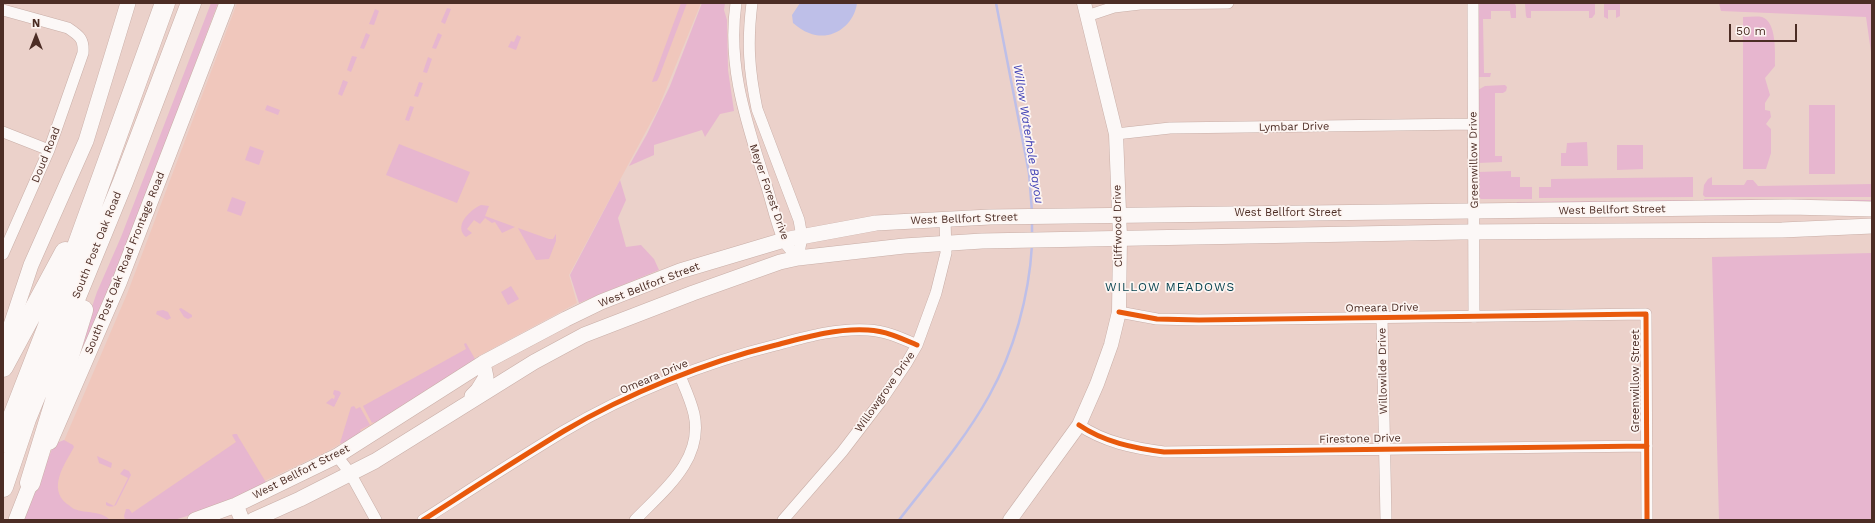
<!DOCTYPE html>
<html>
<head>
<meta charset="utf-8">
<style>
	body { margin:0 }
	#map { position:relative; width:1875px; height:523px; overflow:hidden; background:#ebd1ca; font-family:"Work Sans",sans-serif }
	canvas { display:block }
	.frame { position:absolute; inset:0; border:4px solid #4c2d25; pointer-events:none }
	.north { position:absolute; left:16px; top:16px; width:40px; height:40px; -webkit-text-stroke:3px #fdf5f2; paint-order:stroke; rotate:0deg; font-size:11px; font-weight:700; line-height:16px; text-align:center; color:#4c2d25 }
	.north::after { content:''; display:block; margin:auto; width:14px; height:18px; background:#4c2d25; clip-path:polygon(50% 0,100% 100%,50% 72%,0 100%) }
	.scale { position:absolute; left:1729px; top:24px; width:68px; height:18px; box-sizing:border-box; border:2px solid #4c2d25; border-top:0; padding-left:5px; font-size:12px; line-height:14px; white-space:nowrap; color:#4c2d25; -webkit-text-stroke:3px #fdf5f2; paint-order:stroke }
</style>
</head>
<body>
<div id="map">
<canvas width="1875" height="523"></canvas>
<div class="frame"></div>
<div class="north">N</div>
<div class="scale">50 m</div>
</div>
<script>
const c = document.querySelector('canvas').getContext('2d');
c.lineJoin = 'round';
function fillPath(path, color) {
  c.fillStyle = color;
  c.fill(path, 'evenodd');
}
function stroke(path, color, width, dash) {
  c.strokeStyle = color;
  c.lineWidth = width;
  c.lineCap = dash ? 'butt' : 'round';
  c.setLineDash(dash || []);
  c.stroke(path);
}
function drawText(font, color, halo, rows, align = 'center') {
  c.font = font + ' "Work Sans",sans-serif';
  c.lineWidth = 3.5;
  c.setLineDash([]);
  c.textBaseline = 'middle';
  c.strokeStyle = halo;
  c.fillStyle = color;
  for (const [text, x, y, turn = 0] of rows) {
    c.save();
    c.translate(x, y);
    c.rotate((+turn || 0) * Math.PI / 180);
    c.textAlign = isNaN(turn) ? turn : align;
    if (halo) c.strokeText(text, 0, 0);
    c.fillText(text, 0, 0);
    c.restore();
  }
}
fillPath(new Path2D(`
	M237 3H701L658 109 569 275 577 303 475 358 376 423 326 452 260 483 161 520H30L127 294Z`), '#f0c7bc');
fillPath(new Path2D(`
	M211 3H218L126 248 73 381 82 336 97 292 121 237Z
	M681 3H687L659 77 657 81 652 82Z
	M702 3H725L724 10 727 20 728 70 734 111 720 114 705 137 702 130 654 145V155L629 166 647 134 670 86Z
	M1719 3H1872V59L1866 17 1721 11Z
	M1480 4H1515L1516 6V18H1511L1510 11H1491V19H1483L1484 73H1491L1490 77H1478L1476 6Z
	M1525 4H1595V14L1592 18H1589V11H1531V18H1527L1526 16Z
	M1604 4H1620V16L1616 18V10H1608V19L1604 17Z
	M447 8 451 9 445 24 441 22Z
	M375 9 379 11 374 25 369 24Z
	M1743 17C1749 17 1756 16 1762 17 1777 22 1775 53 1775 66L1765 78 1770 95 1765 103V110L1770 111 1771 117 1766 124 1771 129V153L1766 169H1743Z
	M366 33 370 35 364 49 360 48Z
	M438 33 442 35 436 49 432 48Z
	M517 35 521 37 516 50 508 47 511 41 514 42Z
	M352 56 357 57 351 72 347 70Z
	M428 57 432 59 427 73 423 72Z
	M343 80 348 82 342 96 338 94Z
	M419 82 423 83 418 97 414 96Z
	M1505 85 1507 87 1506 91 1503 93H1495V156H1502V162L1478 163 1476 91 1485 86Z
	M267 105 280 110 278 115 265 110Z
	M1809 105H1835V174H1809Z
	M410 106 414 107 409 121 405 120Z
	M1587 142 1588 166H1561V153H1566L1567 143Z
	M399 144 470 172 457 203 386 175Z
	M1617 145H1643V169L1617 170Z
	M250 146 264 151 259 165 245 160Z
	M1511 171V177H1520V187H1532V199H1481L1478 197V172Z
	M1693 177V197L1539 198V187H1551V179Z
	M1712 177V185H1744L1747 180H1753L1758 186 1872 184V197H1705L1703 195 1704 185 1708 179Z
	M620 180 626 200 618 218 626 247 641 245 654 259 659 270 579 303 570 275Z
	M232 197 246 202 241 216 227 211Z
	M1704 199 1872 200V203L1705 202Z
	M1694 200 1692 202 1516 204 1517 202Z
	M481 205 489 206 485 216 515 227 502 233 495 222 492 223 485 218 480 224 474 220 467 229 472 233 466 237C453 226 470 210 481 205Z
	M518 228 549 239H553L556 234V241L549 259 536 260Z
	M1872 253V520H1719L1712 257Z
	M511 286 519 299 508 305 501 292Z
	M181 308 192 315V317L188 319 184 317 179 309Z
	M163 310 168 312 171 318 167 320 156 314 157 311Z
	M466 343 475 359 377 427 374 422 372 423 363 406 466 349 464 344Z
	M334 390 339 391 341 393 334 407 326 403 332 398 334 399 335 396 333 394Z
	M354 406 356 409 360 407 370 425 360 430 363 435 345 445 340 443 351 407Z
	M234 434H237L239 438 267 484 197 513 174 520H125L124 516 126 509H129L132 513 236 442 232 435Z
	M64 440 73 445 74 447C65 464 47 488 67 504 69 505 72 508 74 509 87 514 100 510 110 520H23L54 444Z
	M97 456 112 463 111 468 99 463Z
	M124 469 129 471 131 475 116 505C112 507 110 507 106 505V502L114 506 128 478 120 474Z`), '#e7b6cf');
fillPath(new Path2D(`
	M800 3H857C854 26 831 42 809 33 803 31 798 27 793 23L792 15Z`), '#bebfe8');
stroke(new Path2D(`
	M996 3 1029 173 1032 212
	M1032 236V221
	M899 520C930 480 964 441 989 396 1014 351 1029 297 1032 245`), '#bebfe8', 2.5);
const minor = new Path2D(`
	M736 3C727 66 746 120 764 178 771 198 775 220 783 239 786 246 793 252 798 258
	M752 3C747 43 749 70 757 109L799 220 802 237 798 258
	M1473 3 1474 317
	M3 10 68 28C80 36 84 39 83 53L49 150 3 254
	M1087 16 1114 7 1140 4 1228 3
	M3 132 49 150
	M1116 134 1170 128 1473 124
	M1119 312 1157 319 1199 320 1646 314 1647 520
	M1382 318 1386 520
	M1079 425C1104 442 1133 448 1164 452L1647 446
	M337 456 350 473 376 520
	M423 520C470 490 516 460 564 431 626 394 706 362 776 345 806 337 837 328 868 330 886 331 901 338 917 345
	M635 520C663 491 704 460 694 414 691 401 685 388 680 376
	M783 520 842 452 881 401 906 364 917 345 936 293 946 253 945 219`);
const tertiary = new Path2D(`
	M1010 520 1079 425 1097 384 1111 345 1119 312 1120 237 1116 134 1084 3`);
const secondary = new Path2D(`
	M3 349 31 265 86 141 128 3
	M472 396 478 390 486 377 483 363
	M50 442 119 283 227 3
	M236 505 242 520
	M16 520 34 474
	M195 520 236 505 337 456 483 363 566 319 601 302 680 271 784 240 876 223 990 217 1790 207 1872 209
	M253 520 300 499 375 461 534 362 584 335 693 293 780 262 798 258 904 246 982 241 1461 232 1782 230 1872 226`);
const motorway = new Path2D(`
	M3 367 65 252
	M3 442 53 313 165 3
	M30 483 83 310
	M3 487 26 419 123 182 191 3`);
stroke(minor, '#c8aea7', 12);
stroke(tertiary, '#c8aea7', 15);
stroke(secondary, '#c8aea7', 16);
stroke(motorway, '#c8aea7', 21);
stroke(minor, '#fcf8f7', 11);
stroke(tertiary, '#fcf8f7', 14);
stroke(secondary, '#fcf8f7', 15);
stroke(motorway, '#fcf8f7', 20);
stroke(new Path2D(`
	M1119 312 1157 319 1199 320 1646 314 1647 520
	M1079 425C1104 442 1133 448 1164 452L1647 446
	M423 520C470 490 516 460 564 431 626 394 706 362 776 345 806 337 837 328 868 330 886 331 901 338 917 345`), '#e8590c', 5);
drawText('11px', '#4c2d25', '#fdf5f2', [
	["Lymbar Drive",1294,127,-1],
	["Doud Road",46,155,-68],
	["Greenwillow Drive",1474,160,-91],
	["Meyer Forest Drive",769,192,71],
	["West Bellfort Street",1612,210,-1],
	["West Bellfort Street",1288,213],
	["West Bellfort Street",964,219,-2],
	["Cliffwood Drive",1118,226,-91],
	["South Post Oak Road",97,245,-68],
	["South Post Oak Road Frontage Road",125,263,-68],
	["West Bellfort Street",649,285,-21],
	["Omeara Drive",1382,308,-1],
	["Willowilde Drive",1383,371,-91],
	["Omeara Drive",654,377,-23],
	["Greenwillow Street",1636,381,-90],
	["Willowgrove Drive",885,392,-55],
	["Firestone Drive",1360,439,-1],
	["West Bellfort Street",301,472,-27]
]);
drawText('italic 12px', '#4041b5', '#fdf5f2', [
	["Willow Waterhole Bayou",1028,134,81]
]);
c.letterSpacing = '1px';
drawText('12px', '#05424f', '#fdf5f2', [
	["WILLOW MEADOWS",1170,287]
]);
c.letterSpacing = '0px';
</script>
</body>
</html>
